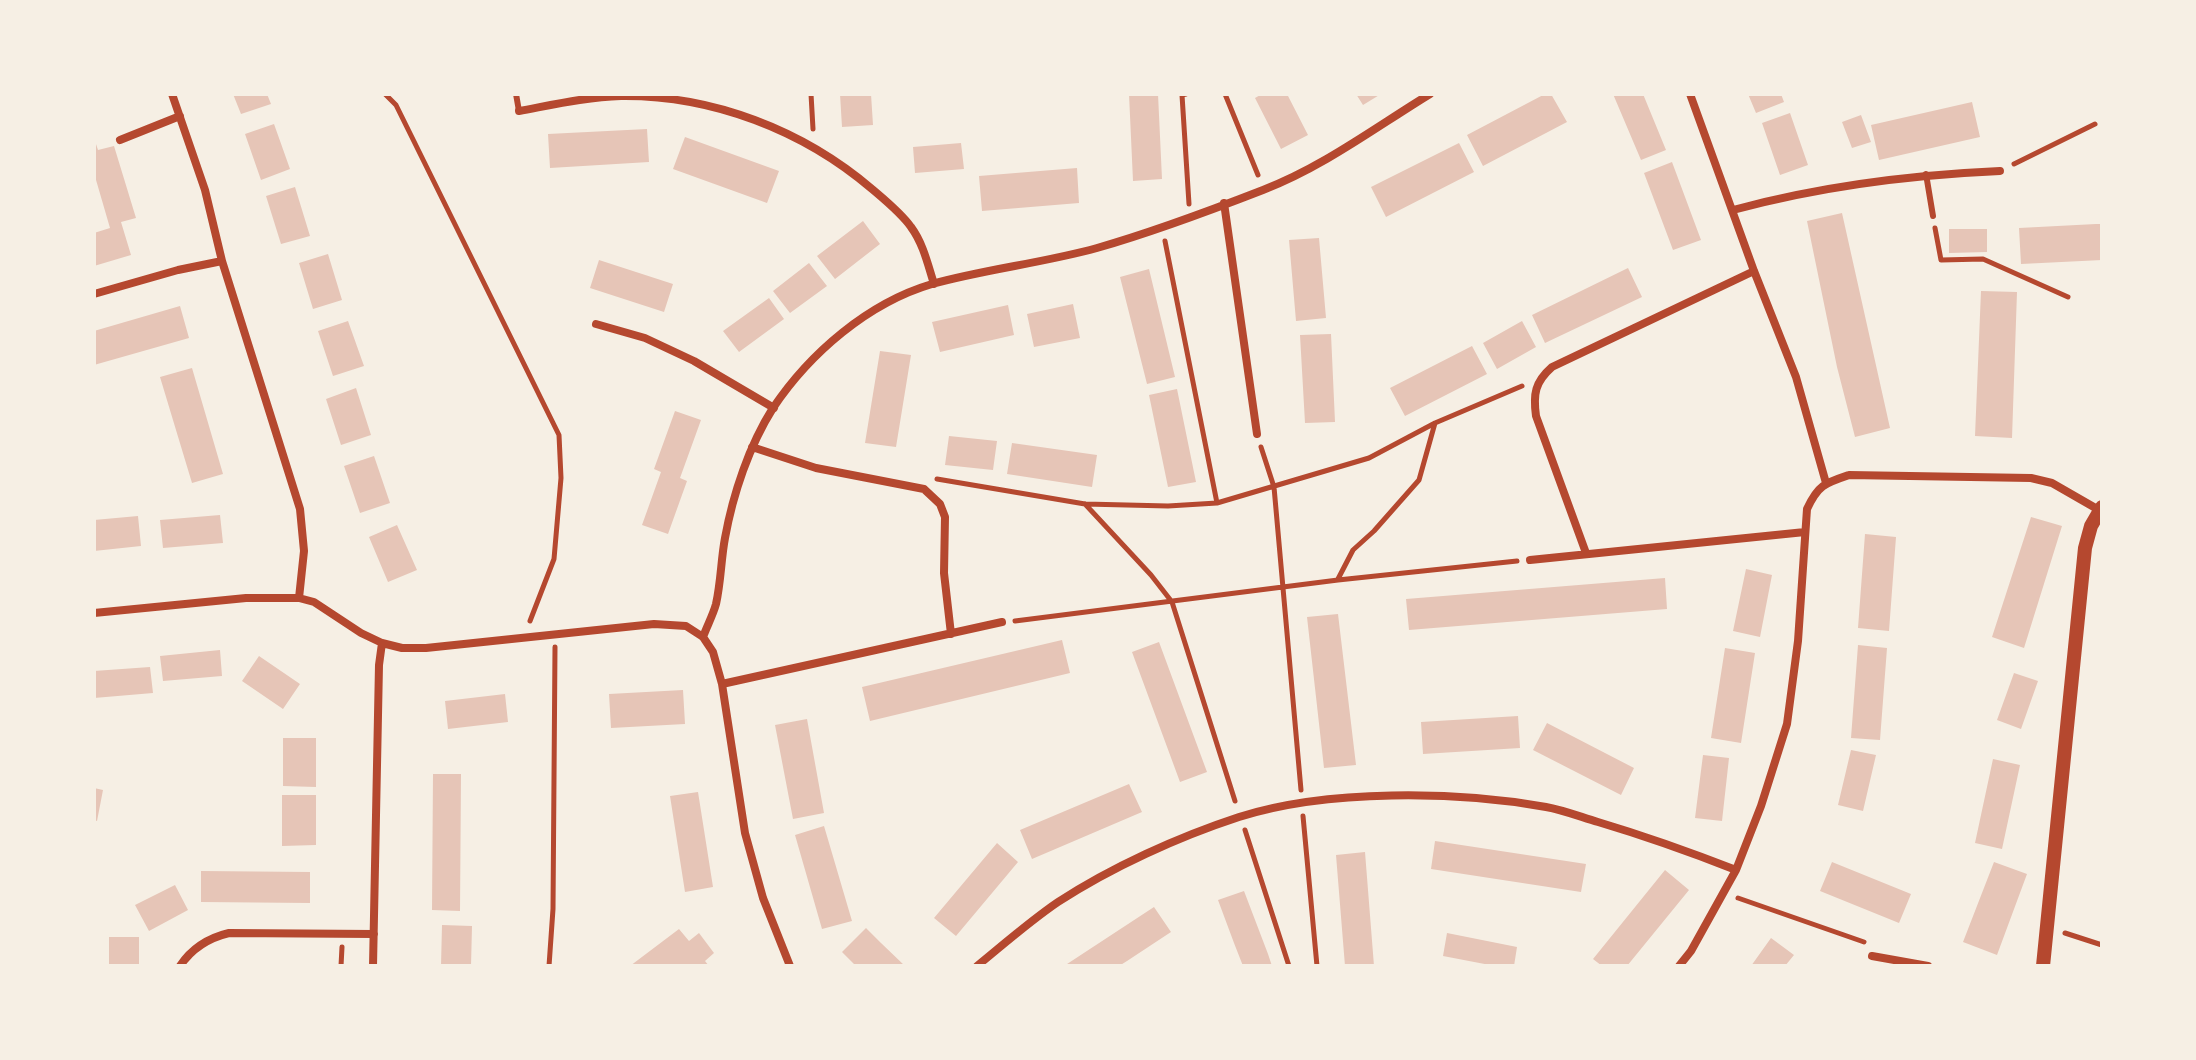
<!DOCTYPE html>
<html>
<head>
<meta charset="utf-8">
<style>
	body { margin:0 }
	#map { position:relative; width:2196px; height:1060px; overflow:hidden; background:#f6efe4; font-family:Quicksand,sans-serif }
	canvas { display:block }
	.frame { position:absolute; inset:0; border:96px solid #f6efe4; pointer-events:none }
</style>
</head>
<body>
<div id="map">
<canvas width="2196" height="1060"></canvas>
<div class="frame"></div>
</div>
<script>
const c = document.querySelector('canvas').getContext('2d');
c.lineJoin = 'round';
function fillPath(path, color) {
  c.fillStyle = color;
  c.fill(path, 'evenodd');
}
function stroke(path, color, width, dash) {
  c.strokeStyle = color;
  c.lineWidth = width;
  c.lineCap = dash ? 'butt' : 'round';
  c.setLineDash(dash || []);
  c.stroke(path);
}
fillPath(new Path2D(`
	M233 94H267L271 104 241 114Z
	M840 94H871L873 125 842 127Z
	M1129 94H1158L1162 179 1133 181Z
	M1262 94H1287L1308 135 1281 149 1255 98Z
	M1356 94H1381L1363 105Z
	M1545 94H1551L1567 122 1483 166 1467 135Z
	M1613 94H1643L1666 150 1641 160Z
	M1748 94H1781L1784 102 1756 113Z
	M1972 102 1980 137 1879 160 1871 125Z
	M1790 113 1808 165 1780 175 1762 123Z
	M1861 115 1871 142 1852 148 1842 122Z
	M274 124 290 169 261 180 245 134Z
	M647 129 649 162 550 168 548 134Z
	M685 137 779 171 767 203 673 169Z
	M94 138 98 150 114 146 136 218 121 222 131 255 94 266V233L110 228 94 173Z
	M961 143 964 169 915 173 913 147Z
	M1459 143 1474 172 1386 217 1371 187Z
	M1672 162 1701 240 1673 250 1644 173Z
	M1077 168 1079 203 982 211 979 176Z
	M295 187 310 236 281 244 266 196Z
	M1842 213 1890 428 1855 437 1837 367 1807 221Z
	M863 221 880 244 835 279 817 256Z
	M2096 224H2102V260L2021 264 2019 228Z
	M1949 229H1987V252L1949 253Z
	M1319 238 1326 318 1296 321 1289 240Z
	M328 254 342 300 313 309 299 263Z
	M599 260 673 284 664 312 590 288Z
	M809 263 827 286 790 313 773 291Z
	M1628 268 1642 297 1545 343 1532 315Z
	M1149 269 1175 377 1147 384 1120 277Z
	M1981 291 2017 292 2012 438 1975 436Z
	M769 298 784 319 739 352 723 331Z
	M1073 304 1080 338 1034 347 1027 314Z
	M1008 305 1014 335 940 352 932 322Z
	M180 306 189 338 94 365V331Z
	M348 321 364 366 333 376 318 331Z
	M1522 321 1536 347 1497 369 1483 343Z
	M1331 334 1335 422 1305 423 1300 335Z
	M1472 346 1487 374 1405 416 1390 388Z
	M880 351 911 355 896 447 865 443Z
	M192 368 223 474 192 483 160 377Z
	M356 388 371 435 341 445 326 399Z
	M1177 389 1196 482 1168 487 1149 395Z
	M675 411 701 420 680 478 687 481 668 534 642 525 661 472 654 469Z
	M949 436 997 441 993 470 945 465Z
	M1012 443 1097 455 1092 487 1007 474Z
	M374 456 390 503 360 513 344 466Z
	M220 515 223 543 163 548 160 520Z
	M138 516 141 546 94 551V520Z
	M2031 517 2062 526 2024 648 1992 637Z
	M397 525 417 570 388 582 369 537Z
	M1865 534 1896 537 1889 631 1858 628Z
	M1746 569 1772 575 1760 637 1733 631Z
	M1665 578 1667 609 1409 630 1406 599Z
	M1338 614 1356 765 1324 768 1307 617Z
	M1062 640 1070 673 870 721 862 687Z
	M1159 642 1207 772 1180 782 1132 652Z
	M1858 645 1887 648 1880 740 1851 738Z
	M1725 648 1755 653 1741 743 1711 738Z
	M220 650 222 676 163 681 160 656Z
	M259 656 300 684 283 709 242 681Z
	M150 667 153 693 94 698V671Z
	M2014 673 2038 681 2021 729 1997 720Z
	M683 690 685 724 611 728 609 694Z
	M505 694 508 722 448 729 445 701Z
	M1518 716 1520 748 1423 754 1421 722Z
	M807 719 824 813 793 819 775 725Z
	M1547 723 1634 768 1621 795 1533 750Z
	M283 738H316V787L283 786Z
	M1851 750 1876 755 1863 811 1838 805Z
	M1703 755 1729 758 1722 821 1695 818Z
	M1993 759 2020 765 2002 849 1975 843Z
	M433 774H461L460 911 432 910Z
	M1129 784 1142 812 1032 859 1020 830Z
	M94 788 103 790 97 821 94 820Z
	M698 792 713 887 685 892 670 796Z
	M282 795H316V845L282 846Z
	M824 826 852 921 822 929 795 835Z
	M1435 841 1586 864 1581 892 1431 869Z
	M997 843 1018 862 956 936 934 918Z
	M1365 852 1374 966H1345L1336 855Z
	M1832 862 1911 894 1899 923 1820 891Z
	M1994 862 2027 874 1997 955 1963 942Z
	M1665 870 1689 890 1627 966H1602L1593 959Z
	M201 871 310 872V903L201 902Z
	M175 885 188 910 149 931 135 905Z
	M1244 891 1268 954 1272 966H1243L1234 943 1218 900Z
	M1154 907 1171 932 1127 961 1119 966H1064Z
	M442 925 472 926 471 966H441Z
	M866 928 881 943 905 966H856L842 952Z
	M679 929 689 941 699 933 714 953 705 961 709 966H630Z
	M1447 933 1517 947 1514 966H1495L1443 956Z
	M109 937H139V966H109Z
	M1771 938 1794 955 1785 966H1751Z`), '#e6c5b7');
stroke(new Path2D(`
	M385 94 396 105 559 435 561 478 554 559 530 621
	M811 94 813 129
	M1186 94 1182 95 1189 204
	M1225 94 1258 175
	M2014 164 2095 124
	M1935 228 1941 260 1983 259 2068 297
	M1165 241 1217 503
	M1261 447 1274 487 1301 790
	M937 479 1085 504 1168 506 1217 503 1369 458 1435 423 1522 386
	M1085 504 1151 575 1172 602 1235 801
	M1338 579 1353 550 1374 531 1419 480 1435 423
	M1015 621 1338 580 1517 561
	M1303 816 1317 966
	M1245 830 1289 966
	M1738 898 1864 942
	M2065 933 2102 945
	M341 966 342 947
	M549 966 553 909 555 647`), '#b5482f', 5);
stroke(new Path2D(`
	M516 94 519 111
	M1926 174 1933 216`), '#b5482f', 6);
stroke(new Path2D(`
	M172 94 205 190 222 261 300 509 304 551 299 598
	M1690 94 1754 271 1796 377 1826 483
	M519 111C552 105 587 97 621 96 712 95 803 130 872 189 886 201 901 213 911 227 923 243 928 265 934 284
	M120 140 180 116
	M1224 203 1257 434
	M1733 210C1821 186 1910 175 2000 171
	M94 294 178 270 222 261
	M596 324 645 338 694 361 774 408
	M752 447 816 468 924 489 940 504 945 517 944 573 951 634
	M1586 553 1536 416C1533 394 1535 382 1552 367L1754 271
	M1530 560 1805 532
	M94 613 246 598H299L314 602 361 633 382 643 402 648H426L654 624 686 626 703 637 713 652 722 684 745 833 763 898 790 966
	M703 637C707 626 713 615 716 604 721 582 721 559 725 538 733 494 749 446 773 408 810 353 868 303 932 284 986 269 1043 263 1097 248 1153 232 1209 211 1263 190 1323 167 1376 127 1430 94
	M722 684 1002 622
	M1872 956 1928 966
	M180 966C192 948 208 938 229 933L374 934
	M373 966 379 665 382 643
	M977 966C1004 944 1030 921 1058 902 1112 867 1178 837 1239 817 1327 789 1456 791 1546 807 1563 810 1581 817 1598 822 1645 836 1690 852 1736 870
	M1679 966 1691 951 1736 870 1761 806 1787 724 1798 641 1807 509C1818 485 1825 483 1849 475L2031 478 2052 483 2099 510`), '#b5482f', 8);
stroke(new Path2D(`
	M2043 966 2085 548 2091 526 2102 507`), '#b5482f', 14);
</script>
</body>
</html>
